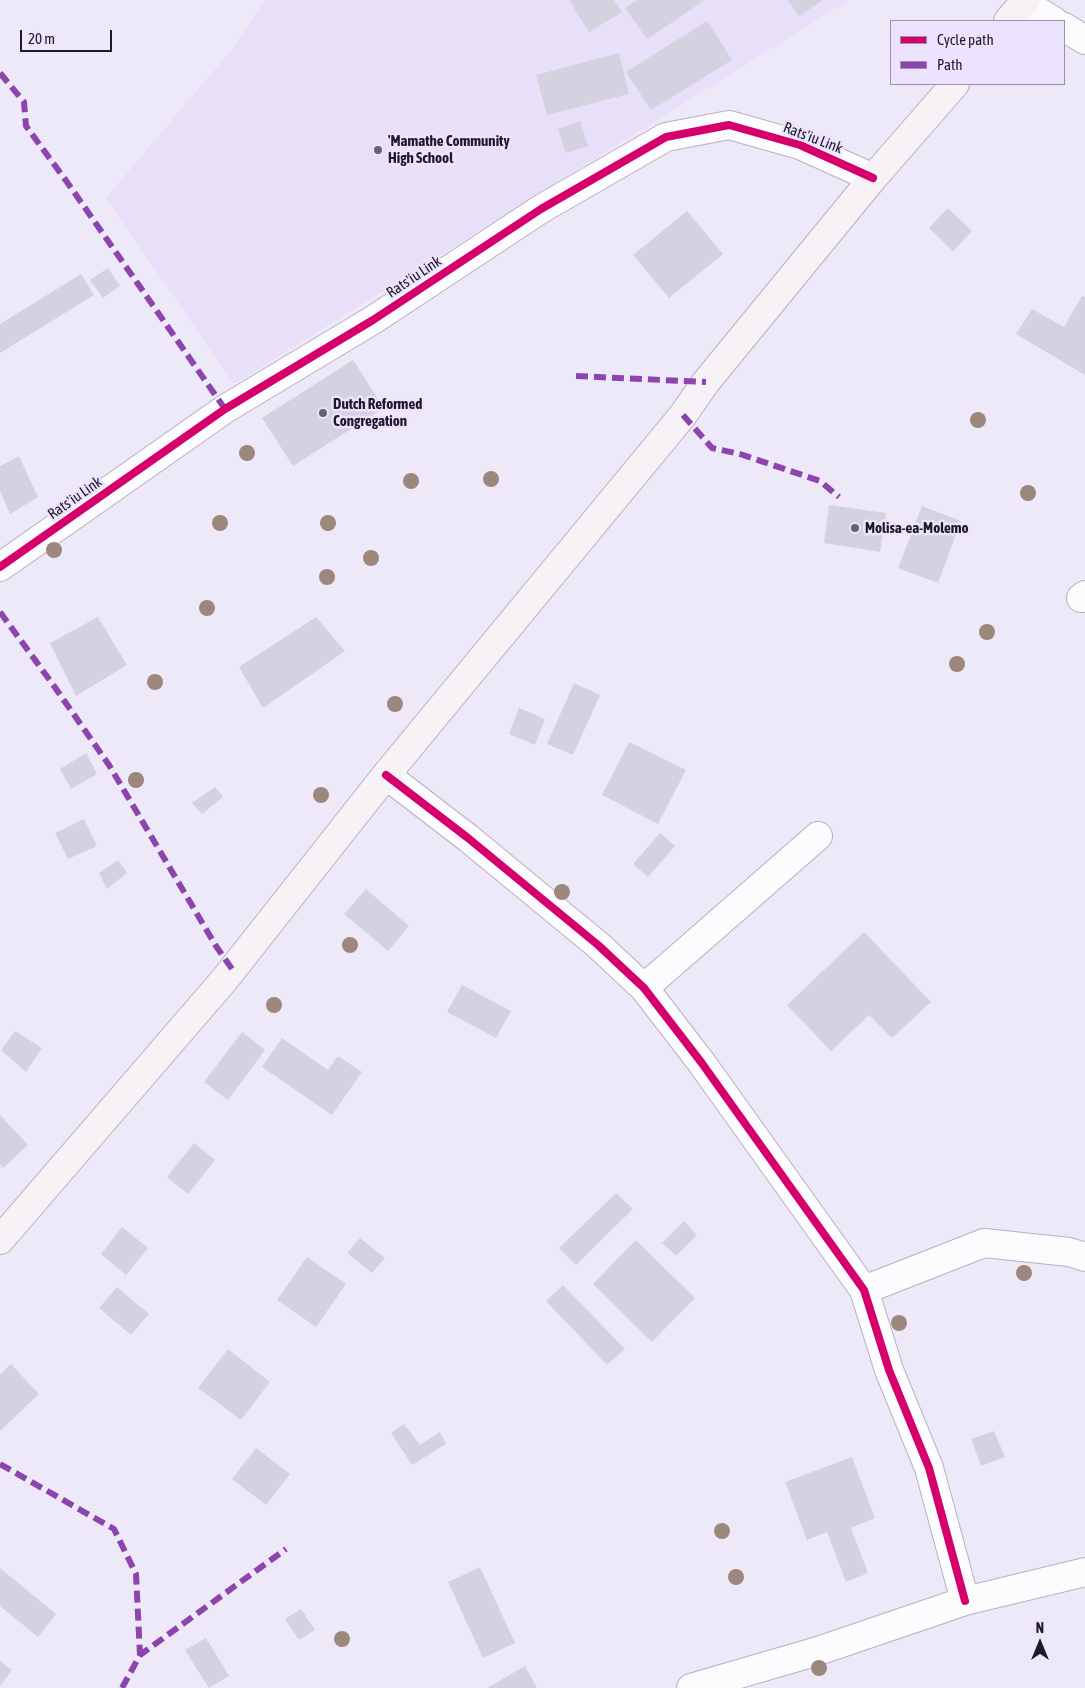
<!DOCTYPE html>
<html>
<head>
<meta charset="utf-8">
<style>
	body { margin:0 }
	#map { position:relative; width:1085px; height:1688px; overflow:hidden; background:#eee9f9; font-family:"Asap Condensed",sans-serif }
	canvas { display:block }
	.legend { position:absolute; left:890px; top:20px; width:175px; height:65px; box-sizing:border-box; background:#ece3ff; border:1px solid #9a92a9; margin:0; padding:6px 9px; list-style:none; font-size:15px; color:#1f1929 }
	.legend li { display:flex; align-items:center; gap:10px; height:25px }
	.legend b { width:25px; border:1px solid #9a92a9 }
	.north { position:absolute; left:1015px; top:1618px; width:50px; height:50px; -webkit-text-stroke:4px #ece3ff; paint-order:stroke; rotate:0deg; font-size:14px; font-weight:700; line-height:20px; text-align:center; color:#1f1929 }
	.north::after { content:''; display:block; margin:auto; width:18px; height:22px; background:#1f1929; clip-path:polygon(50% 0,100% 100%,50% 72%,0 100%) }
	.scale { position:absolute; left:20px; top:30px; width:92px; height:22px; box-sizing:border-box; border:2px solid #1f1929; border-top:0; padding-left:6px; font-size:15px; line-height:18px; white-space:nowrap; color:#1f1929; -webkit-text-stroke:4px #ece3ff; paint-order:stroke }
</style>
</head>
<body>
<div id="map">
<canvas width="1085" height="1688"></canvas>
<ul class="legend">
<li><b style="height:6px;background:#d6006c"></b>Cycle path</li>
<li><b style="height:6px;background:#8e44ad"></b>Path</li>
</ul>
<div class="north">N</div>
<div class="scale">20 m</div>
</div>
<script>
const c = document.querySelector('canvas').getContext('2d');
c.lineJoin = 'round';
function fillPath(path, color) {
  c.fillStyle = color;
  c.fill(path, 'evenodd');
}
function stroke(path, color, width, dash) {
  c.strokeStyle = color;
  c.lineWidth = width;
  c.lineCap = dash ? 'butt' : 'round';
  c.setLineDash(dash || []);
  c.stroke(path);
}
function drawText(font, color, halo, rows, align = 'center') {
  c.font = font + ' "Asap Condensed",sans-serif';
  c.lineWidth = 5;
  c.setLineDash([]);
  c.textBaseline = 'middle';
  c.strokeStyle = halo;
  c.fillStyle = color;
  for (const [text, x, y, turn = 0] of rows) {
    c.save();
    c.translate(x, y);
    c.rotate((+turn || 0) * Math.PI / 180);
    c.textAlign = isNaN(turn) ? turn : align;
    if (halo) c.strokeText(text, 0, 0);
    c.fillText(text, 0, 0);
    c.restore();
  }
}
fillPath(new Path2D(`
	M265 0H849L234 384 106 198 233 48Z`), '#e7e0f8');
fillPath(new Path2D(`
	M569 0H614L622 12 589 32Z
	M637 0H705L647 39 625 8Z
	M788 0H823L799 16Z
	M707 21 732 60 651 110 626 72Z
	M619 53 629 94 547 115 536 75Z
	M580 121 588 146 566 153 558 129Z
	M948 208 972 231 953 251 929 228Z
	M687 211 723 254 669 298 633 255Z
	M108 268 120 286 103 298 90 280Z
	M81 274 94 295 0 353V324Z
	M1082 296 1085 297V375L1016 334 1032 309 1064 327Z
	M353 360 384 408 293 466 262 418Z
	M19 456 38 497 10 514 0 491V466Z
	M829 505 886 513 880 552 824 543Z
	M922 506 961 521 938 583 898 568Z
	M98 617 127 665 76 696 50 643Z
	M316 617 345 651 263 708 239 667Z
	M574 683 600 695 573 755 547 744Z
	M519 708 545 719 535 745 509 734Z
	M629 742 686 770 658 824 602 795Z
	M86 753 97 774 71 789 60 769Z
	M215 787 223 797 202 814 192 803Z
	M84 819 97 846 68 859 55 833Z
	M660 833 675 846 648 877 633 864Z
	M118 860 127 873 107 889 99 873Z
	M366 889 409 926 388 951 344 914Z
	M864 932 931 1002 892 1038 869 1015 831 1051 787 1005Z
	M462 985 511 1011 496 1038 447 1012Z
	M15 1031 42 1048 26 1072 1 1050Z
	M242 1032 265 1050 228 1100 204 1082Z
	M282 1038 328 1070 338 1056 362 1072 332 1115 262 1067Z
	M0 1115 28 1145 3 1168 0 1164Z
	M194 1143 215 1160 188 1194 167 1177Z
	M616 1193 633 1209 576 1265 559 1248Z
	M684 1221 697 1235 676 1256 662 1243Z
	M122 1227 148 1248 126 1275 101 1254Z
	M360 1238 385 1258 372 1273 347 1253Z
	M636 1240 695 1298 652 1342 593 1284Z
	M307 1257 346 1284 316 1327 277 1300Z
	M563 1285 625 1349 607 1365 546 1301Z
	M117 1287 149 1314 131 1335 99 1308Z
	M228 1349 270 1382 241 1420 198 1388Z
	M11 1364 39 1394 0 1431V1374Z
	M404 1424 420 1445 440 1432 446 1444 412 1465 391 1433Z
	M994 1431 1005 1457 981 1466 971 1439Z
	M256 1448 290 1474 266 1505 232 1479Z
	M852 1457 875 1518 851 1528 868 1573 846 1582 827 1532 807 1540 785 1482Z
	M480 1567 515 1643 483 1658 448 1582Z
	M0 1568 56 1614 38 1637 0 1606Z
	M301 1609 315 1630 299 1640 285 1619Z
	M206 1638 229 1676 209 1688 185 1650Z
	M0 1661 12 1670 0 1686Z
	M525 1666 537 1688H487Z`), '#d4d2e1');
const street = new Path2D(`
	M1024 3 1054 21
	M1064 27 1085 40
	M0 567 225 409 373 320 541 209 666 137 729 125 800 145 873 178
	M1081 598 1085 595
	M386 775 468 838 598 945 644 988 701 1062 864 1290 889 1370 929 1468 965 1601
	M644 988 818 836
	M864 1290 984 1243 1069 1252 1085 1257
	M691 1688 818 1651 965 1601 1085 1572`);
const secondary = new Path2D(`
	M1008 21 1026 0
	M0 1240 225 979 386 775 683 415 706 382 873 178 955 84`);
stroke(street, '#b6b1c0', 30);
stroke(secondary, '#b6b1c0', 30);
stroke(street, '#fcfcfe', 28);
stroke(secondary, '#f6f2f6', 28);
stroke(new Path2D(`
	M0 73 24 102 26 126 67 182 225 409
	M576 376 706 382
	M683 415 712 448 740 454 820 481 839 497
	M0 612 54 686 109 765 216 946 232 969
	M0 1464 114 1529 136 1574 140 1655
	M122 1688 140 1655 286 1549`), '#8e44ad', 6, [12, 6]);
stroke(new Path2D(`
	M0 567 225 409 373 320 541 209 666 137 729 125 800 145 873 178
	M386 775 468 838 598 945 644 988 701 1062 864 1290 889 1370 929 1468 965 1601`), '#d6006c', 8);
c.fillStyle = '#9d877d';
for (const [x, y] of [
	[978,420],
	[247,453],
	[491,479],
	[411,481],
	[1028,493],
	[220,523],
	[328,523],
	[54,550],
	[371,558],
	[327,577],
	[207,608],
	[987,632],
	[957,664],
	[155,682],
	[395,704],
	[136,780],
	[321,795],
	[562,892],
	[350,945],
	[274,1005],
	[1024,1273],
	[899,1323],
	[722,1531],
	[736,1577],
	[342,1639],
	[819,1668]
]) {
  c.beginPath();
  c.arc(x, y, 8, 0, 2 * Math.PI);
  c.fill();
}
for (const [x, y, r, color] of [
	[378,150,5,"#676272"],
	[323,413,5,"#676272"],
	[855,528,5,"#676272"]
]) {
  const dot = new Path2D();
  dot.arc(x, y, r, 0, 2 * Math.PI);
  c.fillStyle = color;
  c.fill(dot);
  stroke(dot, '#ece3ff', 2);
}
drawText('15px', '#1f1929', '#ece3ff', [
	["Rats'iu Link",813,138,21],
	["Rats'iu Link",414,277,-34],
	["Rats'iu Link",75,498,-35]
]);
drawText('bold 15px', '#1f1929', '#ece3ff', [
	["'Mamathe Community",388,141],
	["High School",388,158],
	["Dutch Reformed",333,404],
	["Congregation",333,421],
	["Molisa-ea-Molemo",865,528]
], 'left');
</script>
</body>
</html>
